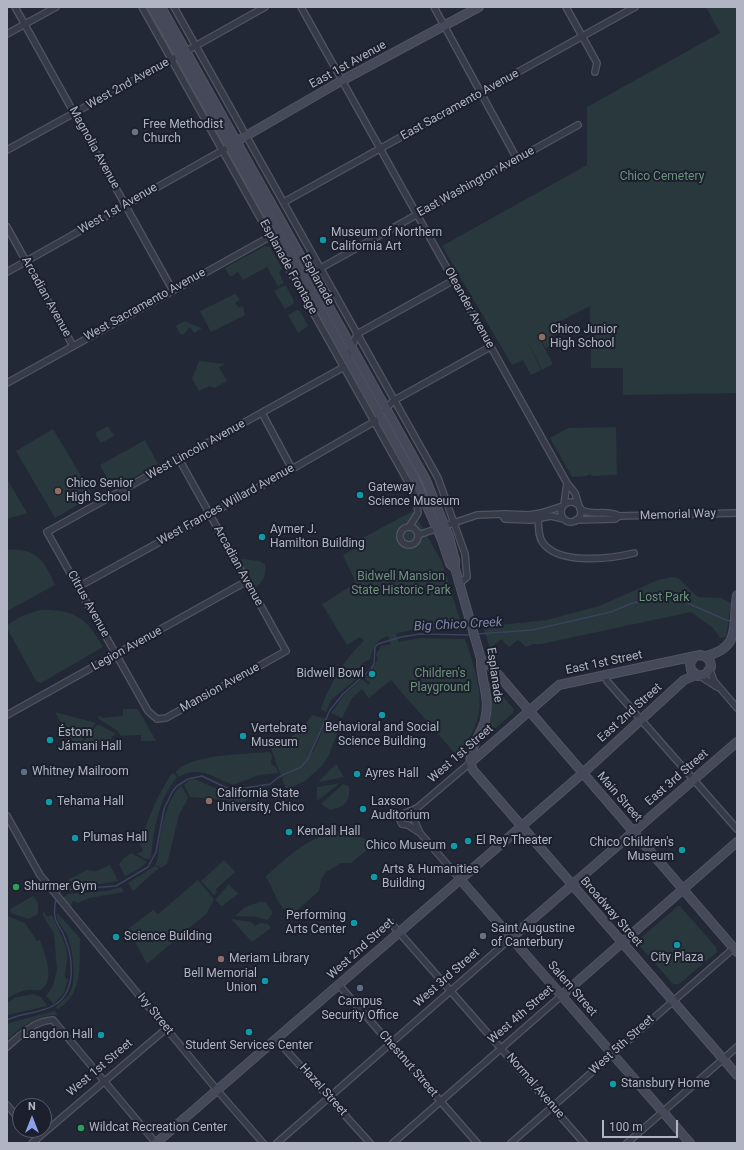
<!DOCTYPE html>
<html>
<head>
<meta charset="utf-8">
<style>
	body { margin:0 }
	#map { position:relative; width:744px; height:1150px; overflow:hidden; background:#232837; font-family:Roboto,sans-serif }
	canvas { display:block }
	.frame { position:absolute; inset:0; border:8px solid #b1b5c3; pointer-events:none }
	.north { position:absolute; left:12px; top:1098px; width:40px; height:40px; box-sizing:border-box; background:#1c1f2c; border:1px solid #585b68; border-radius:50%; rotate:0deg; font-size:11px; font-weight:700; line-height:16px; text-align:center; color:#b1b5c3 }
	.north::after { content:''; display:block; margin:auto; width:14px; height:18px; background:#8da0ec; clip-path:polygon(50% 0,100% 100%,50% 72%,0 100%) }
	.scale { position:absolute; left:602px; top:1120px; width:76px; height:18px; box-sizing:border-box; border:2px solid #b1b5c3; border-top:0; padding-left:5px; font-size:12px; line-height:14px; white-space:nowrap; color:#b1b5c3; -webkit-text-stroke:3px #1c1f2c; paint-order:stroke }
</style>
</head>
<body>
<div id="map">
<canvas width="744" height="1150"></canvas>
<div class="frame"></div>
<div class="north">N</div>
<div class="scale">100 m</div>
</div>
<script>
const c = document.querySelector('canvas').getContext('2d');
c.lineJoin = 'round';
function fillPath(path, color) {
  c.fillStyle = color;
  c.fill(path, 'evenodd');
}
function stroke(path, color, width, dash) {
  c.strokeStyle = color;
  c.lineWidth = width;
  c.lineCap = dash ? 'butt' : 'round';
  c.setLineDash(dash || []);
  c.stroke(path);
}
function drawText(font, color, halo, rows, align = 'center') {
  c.font = font + ' Roboto,sans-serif';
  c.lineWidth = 4;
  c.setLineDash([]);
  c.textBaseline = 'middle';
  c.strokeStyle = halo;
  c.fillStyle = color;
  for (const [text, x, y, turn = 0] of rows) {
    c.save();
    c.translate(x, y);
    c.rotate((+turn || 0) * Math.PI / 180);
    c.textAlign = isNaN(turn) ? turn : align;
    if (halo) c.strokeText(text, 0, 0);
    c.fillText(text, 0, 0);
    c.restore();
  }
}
fillPath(new Path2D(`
	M706 7H737V393L623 395V368H591L590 306 549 327 556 343 546 348 537 333 545 349 534 354 526 339 541 370 531 375 523 360 512 365 442 246 587 165V107L720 33Z
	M265 246 270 247 282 268 279 273 283 281V283L278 286 267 267 243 280 238 272 230 277 225 268Z
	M283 286H286L294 301 293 304 285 309 274 291Z
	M235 294 240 300 235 303 239 308 243 306 245 315 211 332 200 311Z
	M297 310 300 311 308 326 298 333 288 315Z
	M185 321 201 328V329L194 333 190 327 184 334H180L176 326Z
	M545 349 553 364 542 370 534 354Z
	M199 361 226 364 219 367 227 381 215 388 209 386 199 391 192 379Z
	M108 426 114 436 101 443 95 433Z
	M616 427 617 475 592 476 590 474 587 476 572 477 550 438 568 428Z
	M53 429 93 496 55 518 16 451Z
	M145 440 158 464 113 489 100 465Z
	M7 479 27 513 7 519Z
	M413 511 442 562 463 630C441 632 416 626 396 634L399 642 419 638 465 639 466 643H455H467C481 692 490 712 458 757L391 680 369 698 362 689 352 698 342 718 331 713 344 695 362 679 368 684 363 689 370 683 365 679 378 659 376 654 381 646 391 644 388 636C375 640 373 648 370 660L365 661 358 670 360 676 331 700 326 712 321 709C329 685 345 658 364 641L360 637 347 645 322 604 356 583 343 555 356 548 353 543Z
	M7 550C35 547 45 561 55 585L7 611Z
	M241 559 259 561 265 564C267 574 263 582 255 588L240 561Z
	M672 577 678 578 698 597 720 598 731 603 726 637 720 638 713 628 691 612 541 644H533L526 647 518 640 509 647 501 639 490 649 483 627 547 620 599 606 658 580Z
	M40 610C75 609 87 618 103 647L41 683 36 681 7 628V625L22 616Z
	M490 682 514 709 513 713 481 741C482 735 487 729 489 724 494 709 491 697 488 683Z
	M123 709H138L156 741H141V735L121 736 118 731 99 719 98 716H101L102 718 123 716Z
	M55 712 96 723 75 749Z
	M312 715 326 719 308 759 301 767 281 776 271 748C289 741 301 731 312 715Z
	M327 719 341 724 328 757 322 766 305 781 286 790 282 777C313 765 315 747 327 719Z
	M97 725H100L116 734 111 737V748L77 750Z
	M270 752 272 756 271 764 276 767 278 773 259 775 233 785C215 778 198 765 179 777L176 772C189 754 248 754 270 752Z
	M336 764 344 777 320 782 319 781Z
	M174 773 177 777C158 800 154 829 151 858L148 860 137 854 143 851 139 843 156 801 171 774Z
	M194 779C210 784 221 795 240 793 250 793 258 786 270 785L266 786 239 806 232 804 228 800 190 797 184 785 190 780Z
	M340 783 317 801V787Z
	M343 784 349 786C350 802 346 806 330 810L321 804Z
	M181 785 188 798 179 815 167 864 161 868 155 865C159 858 158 851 159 844 162 824 167 800 181 785Z
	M338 832C351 833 364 835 372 846L351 863H341L326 872 321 880 319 891 292 915C278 909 274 889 266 877L267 875C288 857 309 836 338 832Z
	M131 853 147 862 139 869 125 876 119 864 124 858Z
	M224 860 235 872 215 890 217 892 214 895 201 881Z
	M110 865 118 881C97 886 76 885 55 889L52 885 68 880 87 870 96 871Z
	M155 866 159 868 133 891 128 883Z
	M198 880 214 899 207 913 147 964 128 929 153 910 158 914Z
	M229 884 238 894 222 906 215 900Z
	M121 887 124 892 89 898 78 903 74 901 72 902 70 907 63 898 68 894 106 891Z
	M33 896 38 903V914L28 919 11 913 10 909Z
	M259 902H265L273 912 268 920 256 917 235 916 244 908Z
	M678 906H680L716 947 717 952 679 984H673L638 944V940Z
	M43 910 47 917 52 915C57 928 65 939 67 953 68 962 65 969 65 978L68 979 64 993 54 1004 46 996 53 986 57 970 54 934 43 915Z
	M57 913 80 938C79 965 84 992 58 1009L56 1007C59 1003 64 1000 68 996 78 984 73 950 67 935 64 928 55 921 57 913Z
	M7 916 25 923 37 941 40 940C44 952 57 982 40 990 36 991 31 989 27 990 20 991 13 995 7 999Z
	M231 919 251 922 255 926 260 923 268 924 271 928 252 942Z
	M33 994 41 997 47 1006 7 1015V1003L14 998Z
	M54 1011 58 1015C37 1014 21 1027 7 1040V1025L9 1023Z`), '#29383c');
stroke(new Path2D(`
	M476 634 532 630 611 612 630 604 655 597 672 598 685 602 726 620 731 621
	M58 895 61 890 116 886 148 867 156 852 164 809 172 792 177 786 188 779 202 776 229 789H239L270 784 279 777 301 767 308 759 330 710 343 694 371 669 374 663 375 647 378 644 401 637 420 634 470 635
	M7 1020C22 1012 42 1014 56 1004 77 990 73 956 64 936 62 929 56 924 55 917 54 912 55 904 56 899`), '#3a425e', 1.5);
const street = new Path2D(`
	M15 7 172 289
	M142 7 416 496 418 513 409 527
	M174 7 438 478 465 554 467 577 459 584
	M301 7 567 483 575 493 579 506
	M434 7 517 159
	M566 7 597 63 595 72
	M7 34 56 7
	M183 53 265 7
	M7 150 174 58
	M284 202 635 7
	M7 227 73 346
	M7 272 225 149
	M310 274 578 125
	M347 359 357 334 454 280
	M7 383 273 235
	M385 410 393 401 490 347
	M262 413 292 469
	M179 459 286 651 166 718 157 719 148 711 47 532 344 367
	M561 512a10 10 0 1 1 20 0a10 10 0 1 1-20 0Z
	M564 504 567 483
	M580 509C592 517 607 509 619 516L737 513
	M502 515 505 519 531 520 551 516 564 519
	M538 519C539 527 538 537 543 543 559 565 611 559 634 553
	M576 520 615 519 619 516
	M400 536a9 9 0 1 1 18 0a9 9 0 1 1-18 0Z
	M418 535 477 515 505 514 529 515 541 513 563 506
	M78 587 292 469 377 420
	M710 670 714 681 737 708
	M604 675 607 681 737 829
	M700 676 717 687
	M7 715 247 581
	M409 813 412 815 420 833 459 878
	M7 816 40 875 217 1090 263 1143
	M420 833 408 825 402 824 400 820 401 815 417 808 471 762
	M390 922 584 1143
	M339 985 477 1143
	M276 1039 370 1143
	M7 1047C21 1035 33 1021 53 1020L156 1143
	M7 1105 20 1120
	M29 1130 37 1139
	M32 1143 167 1028
	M277 1143 511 938
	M393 1143 561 996
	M511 1143 735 947
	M627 1143 737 1047`);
const secondary = new Path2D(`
	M152 7 413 475 442 540 450 564 455 568
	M161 7 426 480 449 537 455 560V568L481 659C480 680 491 697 485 720 481 736 464 754 473 770L737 1075
	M232 144 341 81 479 7
	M706 656C742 647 732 625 737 595
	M481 659 489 664 737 952
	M471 762 559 685 700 655C707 656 711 660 711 667L706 674 698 676 691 670 690 663 694 657
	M459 878 690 1143
	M511 938 737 742
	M561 996 737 842
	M156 1143 583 773 684 680 696 675`);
stroke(street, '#515562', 8);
stroke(secondary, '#515562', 10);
stroke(street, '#373a47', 5.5);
stroke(secondary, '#45495a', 8);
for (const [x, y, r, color] of [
	[135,132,4,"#6b7280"],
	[323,240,4,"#0f9aa8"],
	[542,337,4,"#8d6e63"],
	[58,491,4,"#8d6e63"],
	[360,495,4,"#0f9aa8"],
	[262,537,4,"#0f9aa8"],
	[372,674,4,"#0f9aa8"],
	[382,715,4,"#0f9aa8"],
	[243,736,4,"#0f9aa8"],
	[50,740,4,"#0f9aa8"],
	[24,772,4,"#5c6f8a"],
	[357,774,4,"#0f9aa8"],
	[209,801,4,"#8d6e63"],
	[49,802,4,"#0f9aa8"],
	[363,809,4,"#0f9aa8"],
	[289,832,4,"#0f9aa8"],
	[75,838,4,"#0f9aa8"],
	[468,841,4,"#0f9aa8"],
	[454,846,4,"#0f9aa8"],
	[682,850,4,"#0f9aa8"],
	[374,877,4,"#0f9aa8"],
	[16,887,4,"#2e9e5b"],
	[354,923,4,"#0f9aa8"],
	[483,936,4,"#6b7280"],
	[116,937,4,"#0f9aa8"],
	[677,945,4,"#0f9aa8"],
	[221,959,4,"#8d6e63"],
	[265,981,4,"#0f9aa8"],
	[360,988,4,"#5c6f8a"],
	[249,1032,4,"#0f9aa8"],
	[101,1035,4,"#0f9aa8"],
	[613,1084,4,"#0f9aa8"],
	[81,1128,4,"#2e9e5b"]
]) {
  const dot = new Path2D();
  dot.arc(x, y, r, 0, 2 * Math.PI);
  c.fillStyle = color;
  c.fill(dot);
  stroke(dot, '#1c1f2c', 1.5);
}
drawText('12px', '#b1b5c3', '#1c1f2c', [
	["East 1st Avenue",348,65,-29],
	["West 2nd Avenue",128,84,-29],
	["East Sacramento Avenue",460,105,-29],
	["Magnolia Avenue",94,148,61],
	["East Washington Avenue",476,182,-29],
	["West 1st Avenue",118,209,-30],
	["Esplanade Frontage",288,267,61],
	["Esplanade",317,280,61],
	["Arcadian Avenue",46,297,61],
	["West Sacramento Avenue",145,305,-29],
	["Oleander Avenue",469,308,61],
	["West Lincoln Avenue",196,450,-29],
	["West Frances Willard Avenue",226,505,-29],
	["Memorial Way",678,515,-2],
	["Arcadian Avenue",238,566,61],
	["Citrus Avenue",88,604,61],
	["Legion Avenue",127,649,-29],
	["East 1st Street",604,663,-12],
	["Esplanade",494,675,82],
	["Mansion Avenue",220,688,-29],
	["East 2nd Street",630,713,-42],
	["West 1st Street",461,754,-41],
	["East 3rd Street",677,778,-41],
	["Main Street",619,797,49],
	["Broadway Street",611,912,49],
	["West 2nd Street",361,949,-42],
	["West 3rd Street",447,978,-41],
	["Salem Street",572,989,49],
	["Ivy Street",155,1014,51],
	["West 4th Street",521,1015,-41],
	["West 5th Street",622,1045,-42],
	["Chestnut Street",408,1064,49],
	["West 1st Street",100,1068,-40],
	["Normal Avenue",535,1086,49],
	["Hazel Street",323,1090,48]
]);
drawText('12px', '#b1b5c3', '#1c1f2c', [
	["Free Methodist",143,125],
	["Church",143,139],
	["Museum of Northern",331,233],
	["California Art",331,247],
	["Chico Junior",550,330],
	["High School",550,344],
	["Chico Senior",66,484],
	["High School",66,498],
	["Gateway",368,488],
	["Science Museum",368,502],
	["Aymer J.",270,530],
	["Hamilton Building",270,544],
	["Bidwell Bowl",364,674,"right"],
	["Behavioral and Social",382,728,"center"],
	["Science Building",382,742,"center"],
	["Vertebrate",251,729],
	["Museum",251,743],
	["Éstom",58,733],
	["Jámani Hall",58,747],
	["Whitney Mailroom",32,772],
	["Ayres Hall",365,774],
	["California State",217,794],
	["University, Chico",217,808],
	["Tehama Hall",57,802],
	["Laxson",371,802],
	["Auditorium",371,816],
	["Kendall Hall",297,832],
	["Plumas Hall",83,838],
	["El Rey Theater",476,841],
	["Chico Children's",674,843,"right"],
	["Museum",674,857,"right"],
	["Chico Museum",446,846,"right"],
	["Arts & Humanities",382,870],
	["Building",382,884],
	["Shurmer Gym",24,887],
	["Performing",346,916,"right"],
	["Arts Center",346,930,"right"],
	["Saint Augustine",491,929],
	["of Canterbury",491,943],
	["Science Building",124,937],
	["City Plaza",677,958,"center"],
	["Meriam Library",229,959],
	["Bell Memorial",257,974,"right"],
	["Union",257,988,"right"],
	["Campus",360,1002,"center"],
	["Security Office",360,1016,"center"],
	["Langdon Hall",93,1035,"right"],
	["Student Services Center",249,1046,"center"],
	["Stansbury Home",621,1084],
	["Wildcat Recreation Center",89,1128]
], 'left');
drawText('12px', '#6b927b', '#1c1f2c', [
	["Chico Cemetery",662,177],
	["Bidwell Mansion",401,577],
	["State Historic Park",401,591],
	["Lost Park",664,598],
	["Children's",440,674],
	["Playground",440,688]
]);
drawText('italic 13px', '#7c86a9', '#1c1f2c', [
	["Big Chico Creek",458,625,-3]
]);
</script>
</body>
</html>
